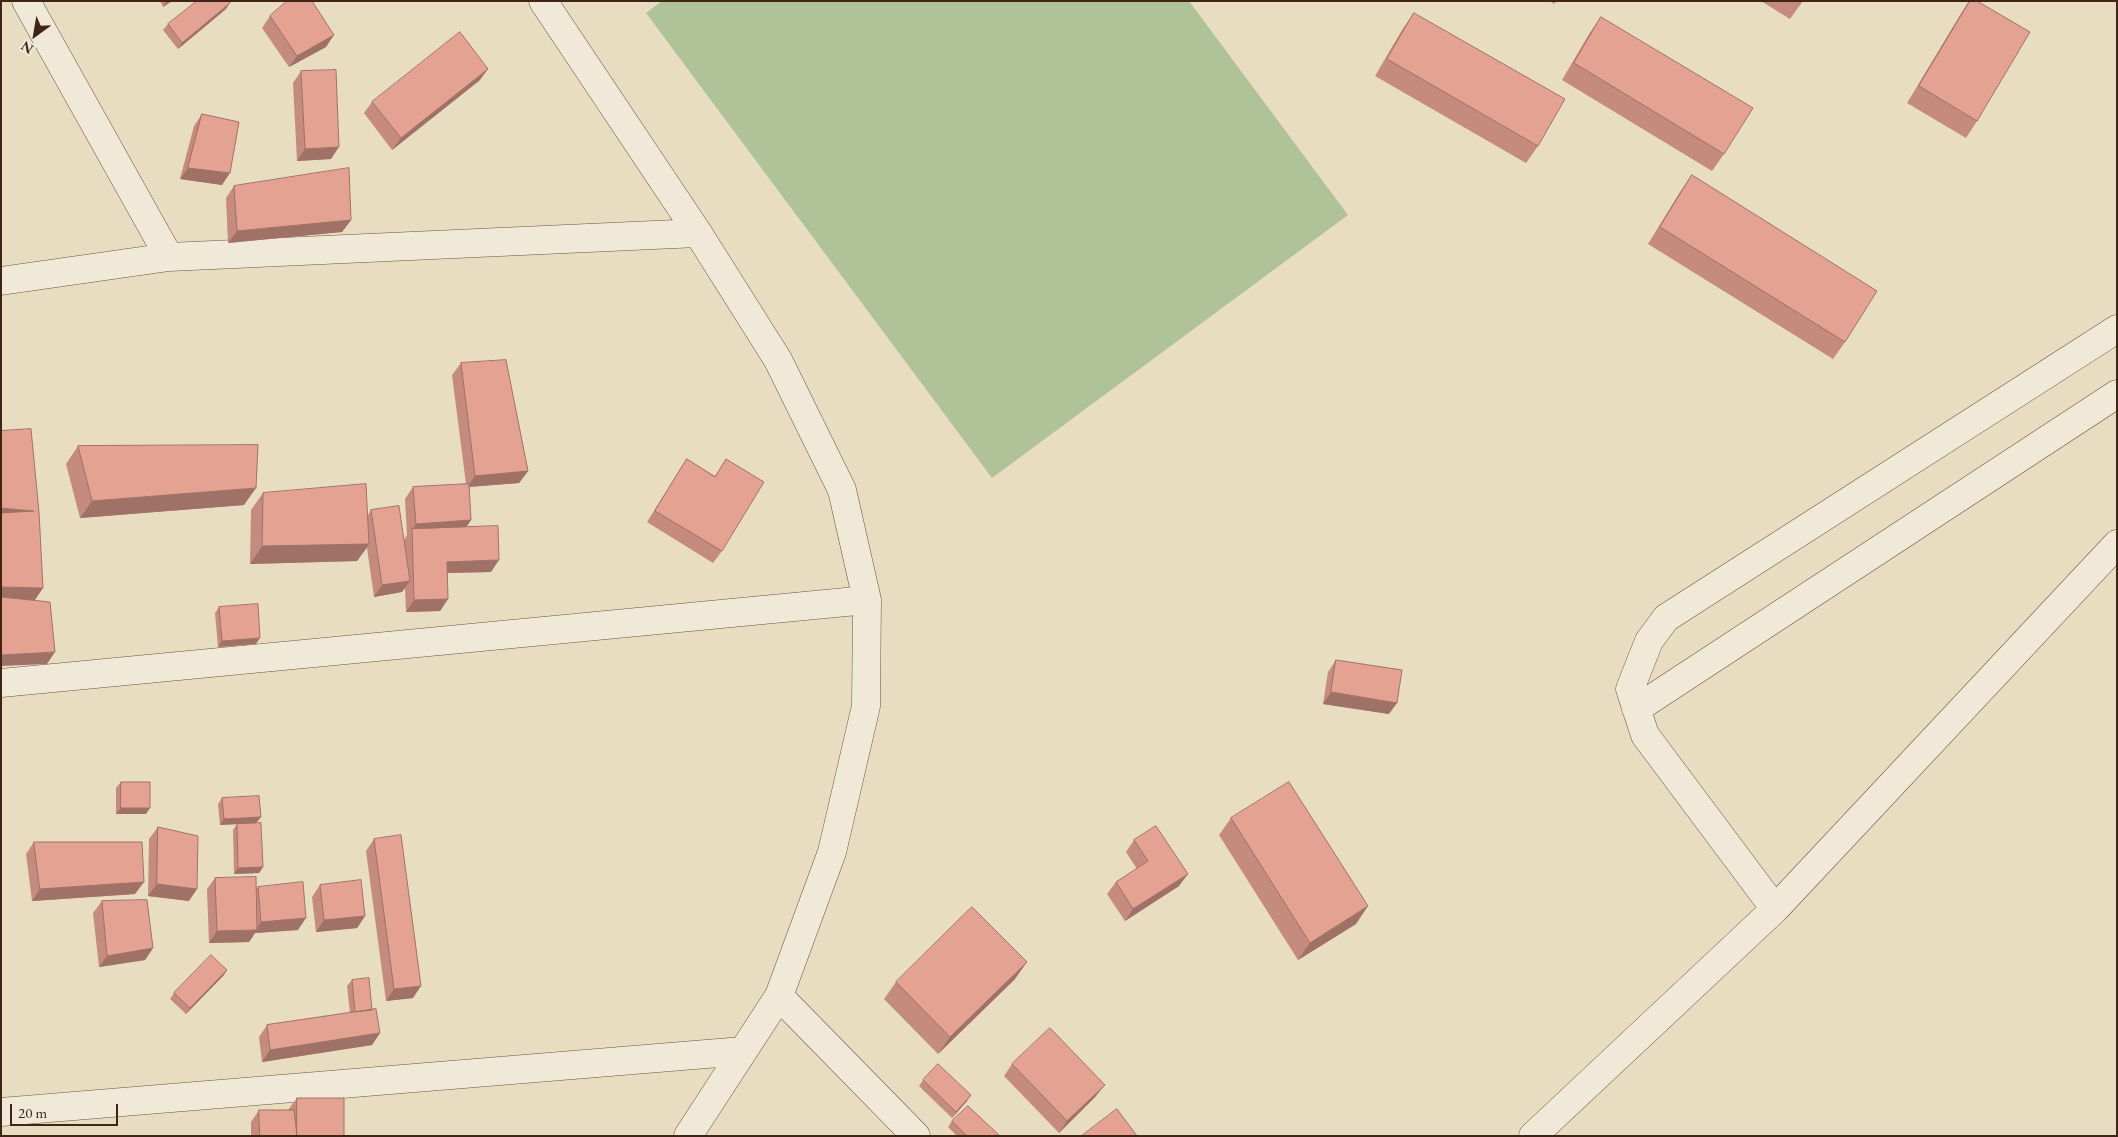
<!DOCTYPE html>
<html>
<head>
<meta charset="utf-8">
<style>
	body { margin:0 }
	#map { position:relative; width:2118px; height:1137px; overflow:hidden; background:#e9ddc1; font-family:"EB Garamond",serif }
	canvas { display:block }
	.frame { position:absolute; inset:0; border:2px solid #402516; pointer-events:none }
	.north { position:absolute; left:10px; top:10px; width:50px; height:50px; -webkit-text-stroke:4px #f1e9d7; paint-order:stroke; rotate:212deg; font-size:14px; font-weight:700; line-height:20px; text-align:center; color:#402516 }
	.north::after { content:''; display:block; margin:auto; width:18px; height:22px; background:#402516; clip-path:polygon(50% 0,100% 100%,50% 72%,0 100%) }
	.scale { position:absolute; left:10px; top:1104px; width:108px; height:22px; box-sizing:border-box; border:2px solid #402516; border-top:0; padding-left:6px; font-size:15px; line-height:18px; white-space:nowrap; color:#402516; -webkit-text-stroke:4px #f1e9d7; paint-order:stroke }
</style>
</head>
<body>
<div id="map">
<canvas width="2118" height="1137"></canvas>
<div class="frame"></div>
<div class="north">N</div>
<div class="scale">20 m</div>
</div>
<script>
const c = document.querySelector('canvas').getContext('2d');
c.lineJoin = 'round';
function fillPath(path, color) {
  c.fillStyle = color;
  c.fill(path, 'evenodd');
}
function stroke(path, color, width, dash) {
  c.strokeStyle = color;
  c.lineWidth = width;
  c.lineCap = dash ? 'butt' : 'round';
  c.setLineDash(dash || []);
  c.stroke(path);
}
fillPath(new Path2D(`
	M662 1H1189L1348 215 992 478 646 13Z`), '#b0c298');
const minor = new Path2D(`
	M26 1 169 257
	M543 1 698 233 778 360 842 490 867 600 866 706 832 852 779 996 916 1136
	M1 281 169 257 698 233
	M1 683 867 600
	M1636 709 2117 394
	M1775 909 1645 735 1630 689 1649 641 1666 618 2117 329
	M1 1112 743 1051
	M688 1136 779 996
	M1533 1136 1775 909 2117 544`);
stroke(minor, '#6a5341', 29);
stroke(minor, '#f1e9d7', 28);
fillPath(new Path2D(`
	M160 1H172L163 7Z
	M1550 1H1556L1554 4Z
	M1761 1H1803L1790 19Z
	M1969 1 1977 121 1966 138 1907 103 1960 15Z
	M226 9 178 49 163 30 168 24Z
	M1414 13 1538 146 1526 163 1375 76 1402 30Z
	M270 16 326 47 289 67 262 28Z
	M1601 17 1724 154 1712 171 1562 80 1589 34Z
	M301 71 331 159 297 161 293 83Z
	M480 80 392 150 364 113 372 102Z
	M202 114 222 185 180 179 194 126Z
	M1692 175 1845 342 1833 359 1648 244 1680 192Z
	M234 186 351 220 342 232 228 243 226 198Z
	M461 363 528 471 519 483 469 487 471 520 466 527 491 572 447 573 448 599 440 611 406 612 405 588 402 592 374 597 367 548 357 561 250 564 251 510 263 493 368 515 371 510 404 540 407 535 405 499 413 487 466 484 452 375Z
	M78 446 244 505 80 518 66 464Z
	M687 459 715 476 726 459 722 551 713 563 647 522 679 471Z
	M219 607 256 644 218 647 215 613Z
	M1336 660 1389 714 1323 704 1328 672Z
	M121 782 146 814H116V788Z
	M222 798 261 817 256 823 263 867 259 873 234 874 233 830 237 824 220 825 218 804Z
	M1231 818 1356 924 1298 960 1219 835Z
	M158 827 189 901 148 896 149 839Z
	M374 839 413 998 386 1001 366 851Z
	M1134 840 1179 886 1125 921 1107 894 1116 882 1137 869 1126 852Z
	M34 842 135 894 32 901 26 854Z
	M215 878 256 889 258 887 298 930 255 933 249 942 209 943 207 889Z
	M320 885 365 916 357 928 316 932 312 897Z
	M102 901 153 948 145 960 99 967 93 913Z
	M227 970 223 976 186 1014 170 999 174 993Z
	M1015 979 938 1054 884 999 896 982Z
	M352 980 372 1010 380 1033 372 1045 262 1062 259 1037 267 1025 350 1013 347 986Z
	M1012 1064 1096 1096 1059 1133 1004 1076Z
	M923 1080 967 1101 952 1118 919 1086Z
	M297 1098 344 1136H251V1122L259 1110H288Z
	M952 1121 1000 1136H957L948 1127Z`), '#c48b7e');
fillPath(new Path2D(`
	M167 1H172L163 7Z
	M230 3 226 9 178 49 182 43Z
	M334 35 326 47 289 67 297 56Z
	M488 69 480 80 392 150 401 138Z
	M339 147 331 159 297 161 305 149Z
	M188 168 230 173 222 185 180 179Z
	M351 220 342 232 228 243 237 231Z
	M528 471 519 483 467 487 475 476Z
	M256 488 244 505 80 518 92 501Z
	M1 508 34 511 1 520Z
	M471 520 463 532 412 530 416 524Z
	M369 544 357 561 250 564 262 546Z
	M499 560 491 572 439 573 447 562Z
	M410 581 402 592 374 597 382 585Z
	M1 587 43 588 35 600 1 599Z
	M448 599 440 611 406 612 414 600Z
	M260 638 256 644 218 647 222 641Z
	M55 652 47 664 1 666V655Z
	M1331 692 1397 703 1389 714 1323 704Z
	M121 808H150L146 814H116Z
	M261 817 256 823 220 825 224 819Z
	M263 867 259 873 234 874 238 868Z
	M1188 874 1179 886 1125 921 1133 909Z
	M144 882 135 894 32 901 40 889Z
	M157 884 197 889 189 901 148 896Z
	M1368 906 1356 924 1298 960 1310 943Z
	M365 916 357 928 316 932 324 920Z
	M306 918 298 930 255 933 249 942 209 943 217 931 255 930 261 922Z
	M153 948 145 960 99 967 107 956Z
	M1027 962 1015 979 938 1054 950 1037Z
	M227 970 223 976 186 1014 190 1008Z
	M421 986 413 998 386 1001 394 989Z
	M380 1033 372 1045 262 1062 270 1050Z
	M1105 1085 1096 1096 1059 1133 1067 1121Z
	M971 1095 967 1101 952 1118 956 1112Z`), '#a07167');
const building = new Path2D(`
	M197 1H229L230 3 182 43 168 24Z
	M287 1H312L334 35 297 56 270 16Z
	M1970 1H1977L2030 32 1977 121 1919 86Z
	M1414 13 1565 99 1538 146 1387 59Z
	M1601 17 1753 108 1724 154 1574 63Z
	M460 32 488 69 401 138 372 102Z
	M336 70 339 147 305 149 301 71Z
	M202 114 239 122 230 173 188 168Z
	M349 168 351 220 237 231 234 186Z
	M1692 175 1877 291 1845 342 1660 227Z
	M506 360 528 471 475 476 461 363Z
	M31 429 39 512 43 588 1 587V513L34 511 1 508V431Z
	M258 445 256 488 92 501 78 446Z
	M687 459 715 477 726 459 764 482 722 551 655 511Z
	M366 484 369 544 262 546 263 493Z
	M469 484 471 520 416 524 413 487Z
	M399 506 410 581 382 585 371 510Z
	M498 526 499 560 447 562 448 599 414 600 412 529Z
	M1 597 50 602 55 652 1 655Z
	M258 604 260 638 222 641 219 607Z
	M1336 660 1402 670 1397 703 1331 692Z
	M121 782H150V808H121Z
	M1289 782 1368 906 1310 943 1231 818Z
	M259 796 261 817 224 819 222 798Z
	M261 823 263 867 238 868 237 824Z
	M1156 826 1188 874 1133 909 1116 882 1148 861 1134 840Z
	M158 827 198 836 197 889 157 884Z
	M401 835 421 986 394 989 374 839Z
	M34 842H142L144 882 40 889Z
	M256 877 257 930 217 931 215 878Z
	M361 880 365 916 324 920 320 885Z
	M303 882 306 918 261 922 258 887Z
	M147 900 153 948 107 956 102 901Z
	M972 907 1027 962 950 1037 896 982Z
	M211 955 227 970 190 1008 174 993Z
	M369 978 372 1010 355 1012 352 980Z
	M376 1009 380 1033 270 1050 267 1025Z
	M1050 1028 1105 1085 1067 1121 1012 1064Z
	M938 1064 971 1095 956 1112 923 1080Z
	M297 1098H344V1136H297Z
	M968 1106 1000 1136H967L952 1121Z
	M1117 1109 1137 1136H1084L1083 1135Z
	M259 1110H294L297 1136H260Z`);
fillPath(building, '#e4a293');
stroke(building, '#a07167', 1);
</script>
</body>
</html>
